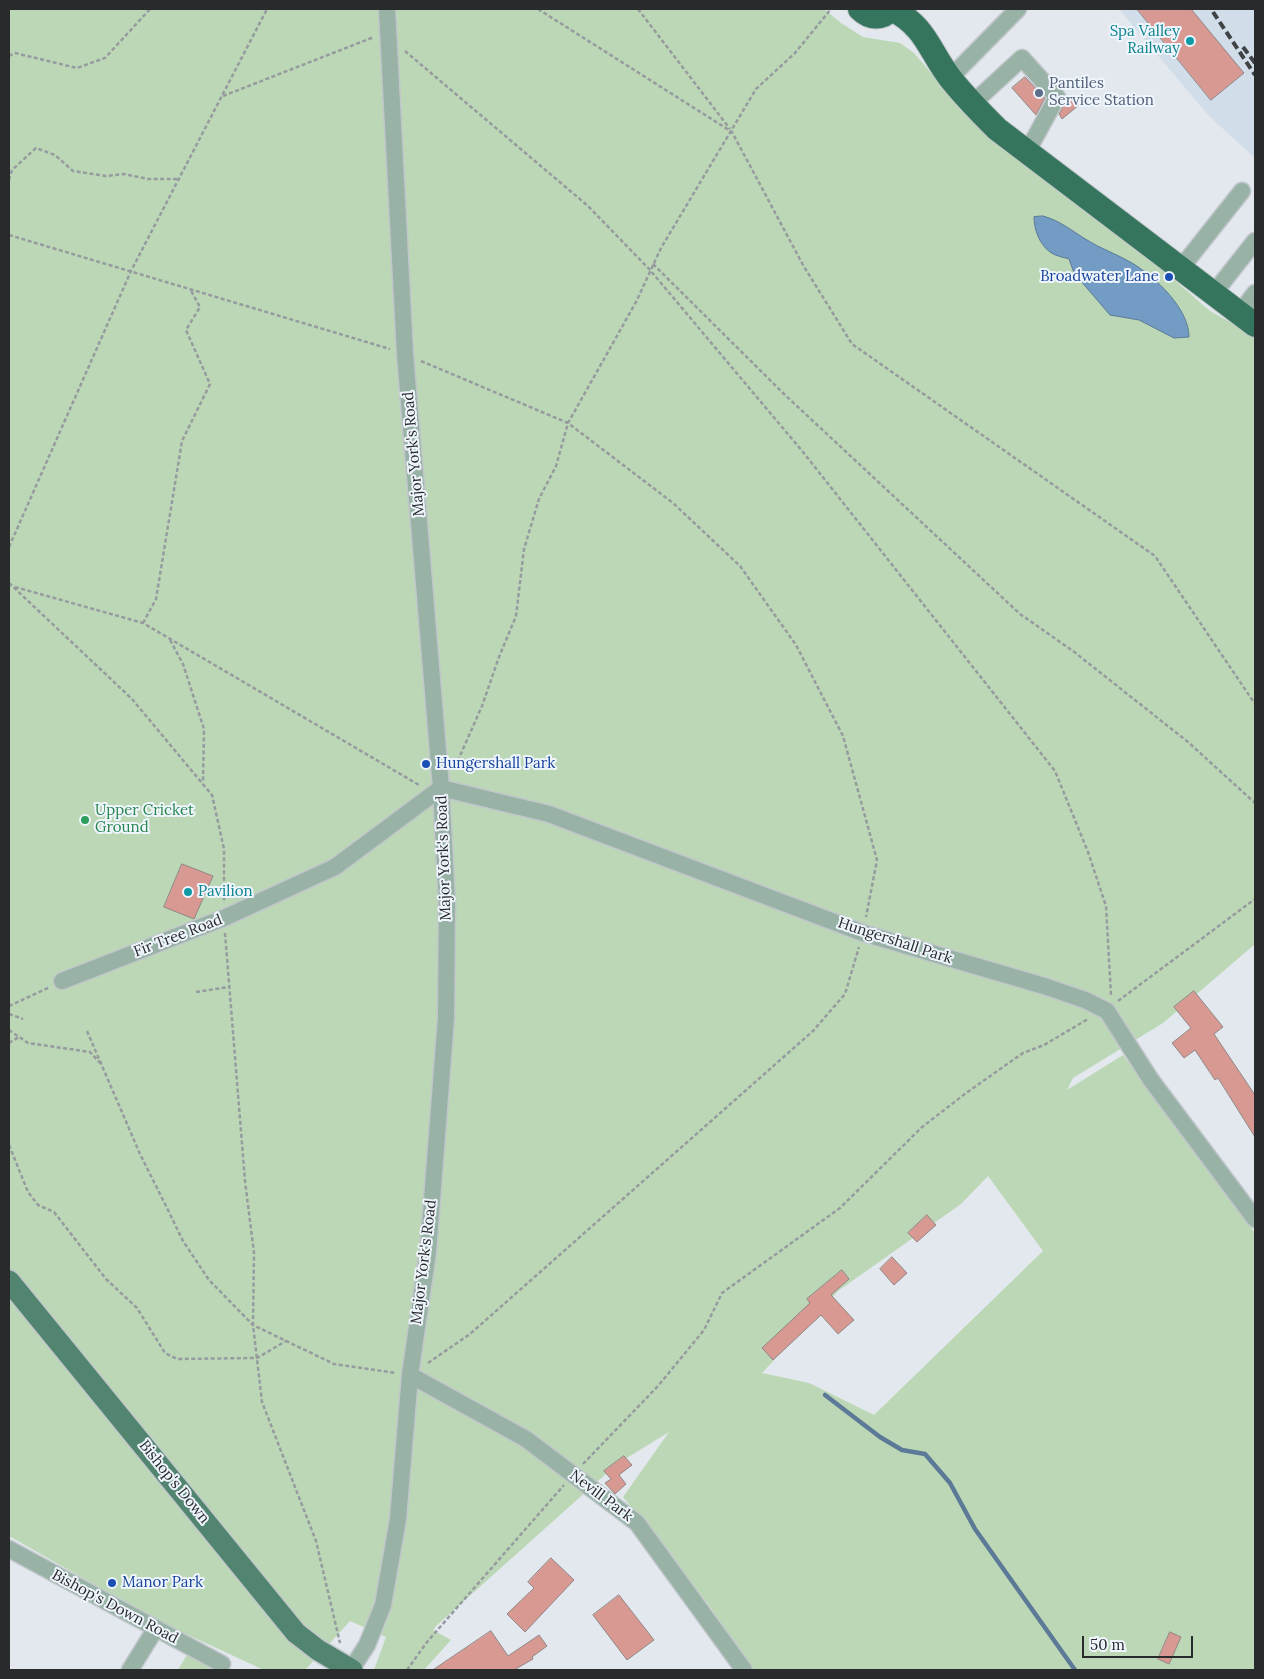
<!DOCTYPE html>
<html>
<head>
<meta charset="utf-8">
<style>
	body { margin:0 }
	#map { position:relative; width:1264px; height:1679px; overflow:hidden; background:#e2e8ee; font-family:Lora,serif }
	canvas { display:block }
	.frame { position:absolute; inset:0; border:10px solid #282a2c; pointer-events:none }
	.scale { position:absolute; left:1082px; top:1636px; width:111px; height:22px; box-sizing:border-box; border:2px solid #282a2c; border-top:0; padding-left:6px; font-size:15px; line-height:18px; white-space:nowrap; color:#282a2c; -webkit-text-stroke:4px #eff5fc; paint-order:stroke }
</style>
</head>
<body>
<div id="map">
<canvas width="1264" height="1679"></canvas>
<div class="frame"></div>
<div class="scale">50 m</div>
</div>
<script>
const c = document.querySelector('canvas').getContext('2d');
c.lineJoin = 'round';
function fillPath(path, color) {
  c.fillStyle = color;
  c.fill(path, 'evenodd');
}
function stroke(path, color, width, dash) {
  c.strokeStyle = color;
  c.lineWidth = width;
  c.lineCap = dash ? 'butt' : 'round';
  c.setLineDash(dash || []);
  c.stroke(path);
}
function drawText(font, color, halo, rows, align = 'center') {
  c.font = font + ' Lora,serif';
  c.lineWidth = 4;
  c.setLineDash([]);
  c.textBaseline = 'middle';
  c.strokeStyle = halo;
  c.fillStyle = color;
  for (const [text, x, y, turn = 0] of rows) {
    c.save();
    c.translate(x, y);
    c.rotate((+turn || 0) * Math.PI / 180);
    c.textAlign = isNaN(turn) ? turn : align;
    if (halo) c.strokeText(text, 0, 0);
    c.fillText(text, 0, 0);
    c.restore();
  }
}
fillPath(new Path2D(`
	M1119 9H1255V158L1208 115Z`), '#d1dde9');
fillPath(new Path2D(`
	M9 9H824L841 23 863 37 900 43 914 53 953 99 1127 239 1210 311 1255 336V944L1163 1023 1073 1078 1067 1090 1123 1055 1255 1233V1670H753L708 1604 623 1497 669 1432 617 1464 436 1626 433 1630 451 1640 424 1670H374L386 1637 350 1621 305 1670H264L160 1622 9 1536ZM988 1176 1043 1251 874 1415 809 1383 762 1373 838 1291 961 1204Z
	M188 1653 219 1670H178Z`), '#bcd7b5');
const water = new Path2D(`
	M1043 216C1061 221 1072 231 1087 240 1101 249 1117 254 1132 263 1155 277 1189 308 1189 337L1174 338 1139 320 1110 315 1074 273 1069 259C1063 257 1055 256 1050 252 1039 244 1034 229 1034 217Z`);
fillPath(water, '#739cc5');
stroke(water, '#5c7a97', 1);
stroke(new Path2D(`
	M825 1395 880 1437 902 1450 925 1454 950 1483 975 1529 1075 1670`), '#5c7a97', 4.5);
const building = new Path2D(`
	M1137 9H1191L1244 73 1211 100Z
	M1025 77 1045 98 1036 115 1012 88Z
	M1072 98 1079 105 1062 119 1059 114 1066 100Z
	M182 864 213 876 194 919 164 907Z
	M1194 991 1223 1027 1214 1034 1255 1095V1137L1218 1078 1215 1080 1195 1050 1184 1058 1172 1043 1191 1028 1174 1007Z
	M927 1215 936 1225 917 1242 908 1233Z
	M892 1257 907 1273 894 1285 880 1269Z
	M842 1270 849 1279 831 1295 854 1320 838 1334 821 1315 773 1360 762 1348 810 1303 807 1299Z
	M624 1456 632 1465 619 1475 626 1484 615 1494 605 1483 611 1479 604 1471Z
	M551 1558 574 1580 525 1632 507 1614 534 1588 528 1582Z
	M619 1595 654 1640 627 1660 593 1615Z
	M491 1631 508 1656 539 1635 547 1646 532 1657 533 1659 514 1670H433Z
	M1170 1632 1181 1637 1169 1664 1158 1659Z`);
fillPath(building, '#d79992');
stroke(building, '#908786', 1);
const minor = new Path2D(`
	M950 78 1018 9
	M972 104 1022 58 1057 97 1027 152
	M1181 268 1242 191
	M1214 293 1255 241
	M1240 313 1255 293
	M62 981 224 918 335 867 441 788 549 814 863 933 1044 986 1085 1000 1107 1011 1151 1080 1255 1219
	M410 1375 526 1439 637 1523 744 1670
	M9 1549 222 1664
	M352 1668 367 1645 383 1605 398 1519 410 1375 428 1252 446 1018 447 903 441 788 405 354 387 9
	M130 1670 156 1628`);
const major = new Path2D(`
	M9 1281 296 1633 318 1650 352 1670`);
const highway = new Path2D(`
	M860 9C870 19 882 19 892 9
	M892 9C927 28 928 49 950 78 965 97 981 113 997 129L1255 325`);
stroke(minor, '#c1c6cb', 19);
stroke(major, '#c1c6cb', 24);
stroke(highway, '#c1c6cb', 26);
stroke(new Path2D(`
	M538 9 732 132 803 265 852 344 1155 556 1255 704
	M638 9 730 129
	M405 51 588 206 650 270 803 452 1055 771 1088 852 1106 906 1111 995
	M9 56 15 53 77 68 105 58 150 9
	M223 96 374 37
	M9 180 12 170 36 148 55 155 73 171 106 176 124 174 148 179H178
	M9 235 390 349
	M653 264 784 394 1020 614 1073 651 1188 742 1255 803
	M421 361 568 423 673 503 740 566 796 645 843 736 877 860 866 917
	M9 547 131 271 267 9
	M9 583 132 699 212 795 224 849V903
	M15 587 143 623 419 785
	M143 623 156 599 182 441 210 384 186 330 200 307 190 289
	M170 640 183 664 204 729 203 783
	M455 767 482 706 499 657 516 616 524 549 539 499 556 466 568 423 636 302 661 248 756 89 795 53 831 9
	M225 933 245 1181 254 1253 253 1325 262 1402 316 1541 340 1643
	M196 992 229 987
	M1118 1001 1255 899
	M9 1006 50 987
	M9 1014 23 1019
	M9 1030 28 1043 90 1052 102 1065
	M87 1031 140 1154 166 1206 183 1241 209 1280 253 1325 334 1364 396 1373
	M9 1043 19 1037
	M9 1145 28 1192 38 1205 54 1212 106 1279 137 1308 165 1353 177 1359 257 1358 286 1341
	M428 1363 470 1334 813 1031 845 994 859 947
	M583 1464 658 1386 704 1330 722 1293 840 1208 921 1128 966 1093 1023 1053 1044 1045 1088 1019
	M407 1670 427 1642 564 1485`), '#969b9f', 2.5, [4, 2.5]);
stroke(minor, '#98b2a6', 16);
stroke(major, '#528570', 21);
stroke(highway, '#36755d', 24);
stroke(new Path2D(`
	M1213 12 1255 75
	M1243 47 1255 63`), '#404345', 4, [8, 4]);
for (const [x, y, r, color] of [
	[1190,41,5,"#0f9aa8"],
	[1039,93,5,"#5c6f8a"],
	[1169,277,5,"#1a4fb4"],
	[426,764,5,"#1a4fb4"],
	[85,820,5,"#2e9e5b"],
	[188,892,5,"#0f9aa8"],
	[112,1583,5,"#1a4fb4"]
]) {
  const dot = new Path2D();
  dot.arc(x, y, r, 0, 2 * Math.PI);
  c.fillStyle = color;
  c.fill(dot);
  stroke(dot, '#eff5fc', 2);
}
drawText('15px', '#0d838f', '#eff5fc', [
	["Spa Valley",1180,32],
	["Railway",1180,49],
	["Pavilion",198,892,"left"]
], 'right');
drawText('15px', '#4e5e75', '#eff5fc', [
	["Pantiles",1049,84],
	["Service Station",1049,101]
], 'left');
drawText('15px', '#164399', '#eff5fc', [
	["Broadwater Lane",1159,277,"right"],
	["Hungershall Park",436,764],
	["Manor Park",122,1583]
], 'left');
drawText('15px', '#282a2c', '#eff5fc', [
	["Major York's Road",414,454,-95],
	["Major York's Road",444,858,-92],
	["Fir Tree Road",178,936,-21],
	["Hungershall Park",895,941,18],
	["Major York's Road",424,1262,-83],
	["Bishop's Down",174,1482,51],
	["Nevill Park",601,1496,37],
	["Bishop's Down Road",115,1607,28]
]);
drawText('15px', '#27864d', '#eff5fc', [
	["Upper Cricket",95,811],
	["Ground",95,828]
], 'left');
</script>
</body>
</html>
